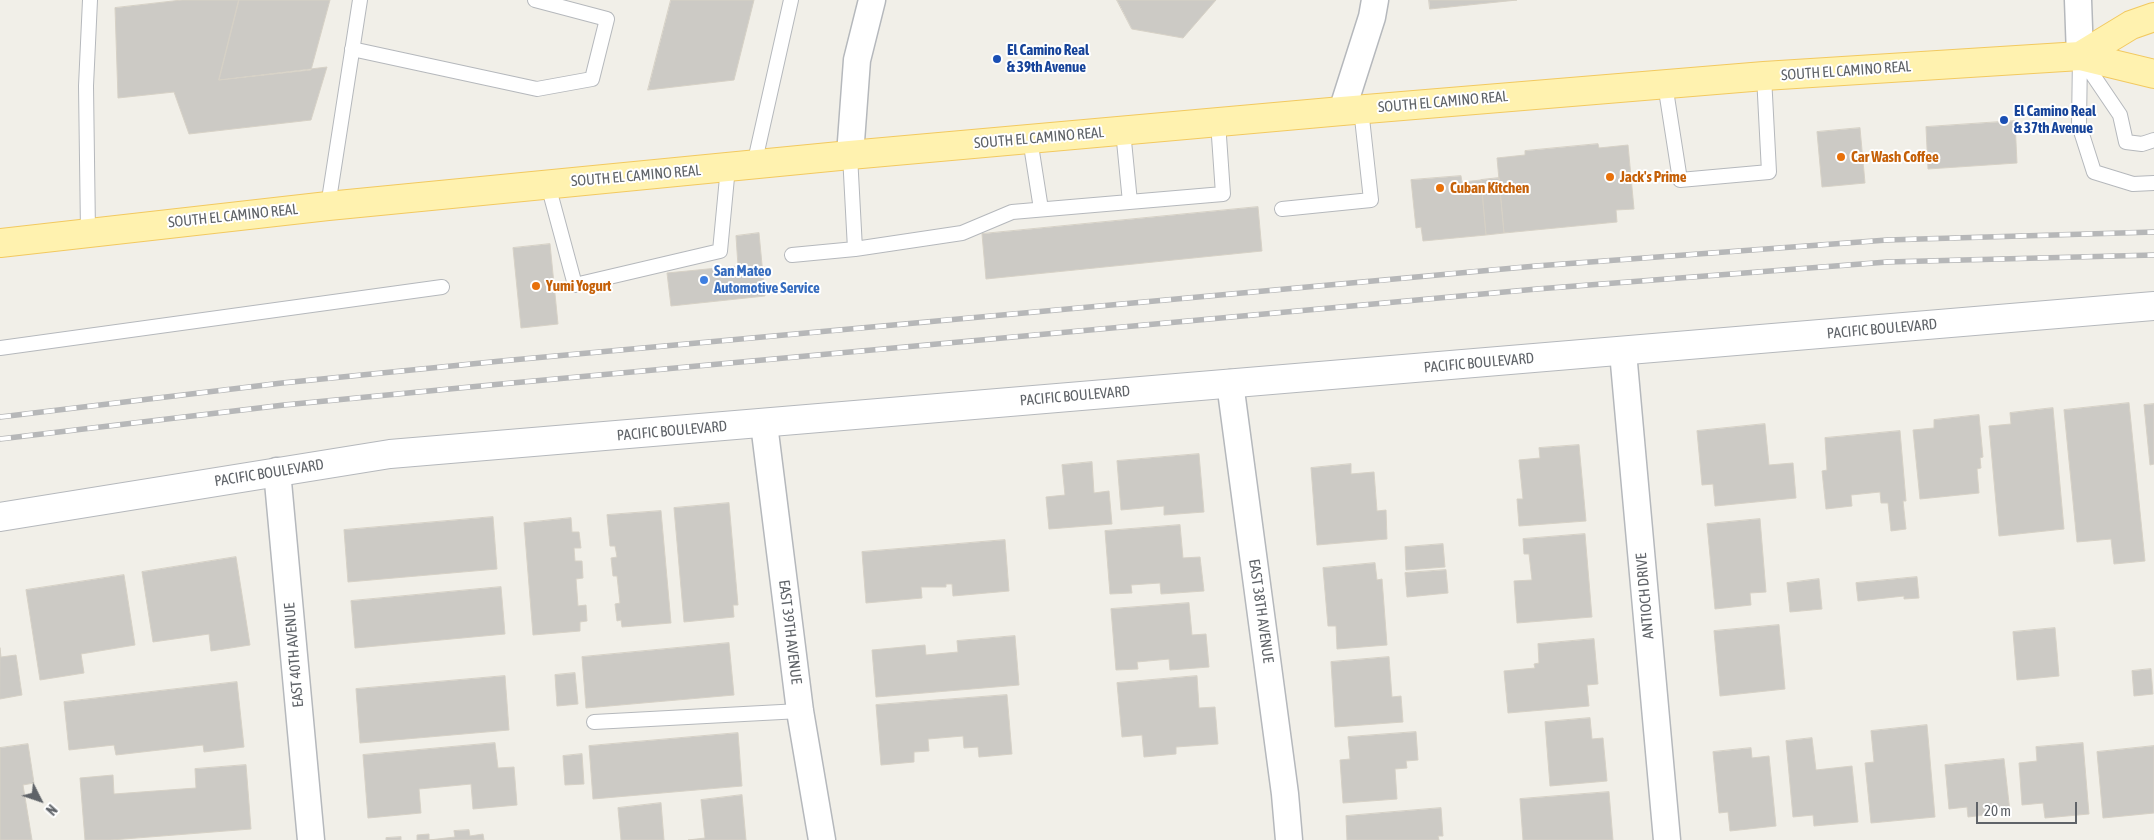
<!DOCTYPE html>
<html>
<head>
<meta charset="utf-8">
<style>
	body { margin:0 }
	#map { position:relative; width:2154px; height:840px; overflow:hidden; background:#f1efe8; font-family:"Asap Condensed",sans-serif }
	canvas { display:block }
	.north { position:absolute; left:15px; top:775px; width:50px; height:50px; -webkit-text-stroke:4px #fff; paint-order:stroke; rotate:131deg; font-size:14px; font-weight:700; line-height:20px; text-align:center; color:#5f6368 }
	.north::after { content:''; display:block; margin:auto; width:18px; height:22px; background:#5f6368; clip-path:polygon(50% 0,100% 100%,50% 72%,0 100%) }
	.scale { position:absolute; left:1976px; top:802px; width:101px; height:22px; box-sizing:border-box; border:2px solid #5f6368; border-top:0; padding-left:6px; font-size:15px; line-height:18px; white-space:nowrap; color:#5f6368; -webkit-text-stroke:4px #fff; paint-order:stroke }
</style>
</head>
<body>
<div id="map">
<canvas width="2154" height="840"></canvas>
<div class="north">N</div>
<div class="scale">20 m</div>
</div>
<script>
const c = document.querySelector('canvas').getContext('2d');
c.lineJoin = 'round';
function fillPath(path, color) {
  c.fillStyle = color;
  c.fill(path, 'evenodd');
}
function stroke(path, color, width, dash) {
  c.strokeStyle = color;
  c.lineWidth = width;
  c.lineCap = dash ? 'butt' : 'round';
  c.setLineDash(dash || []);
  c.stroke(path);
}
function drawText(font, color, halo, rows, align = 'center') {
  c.font = font + ' "Asap Condensed",sans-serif';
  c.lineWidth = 4;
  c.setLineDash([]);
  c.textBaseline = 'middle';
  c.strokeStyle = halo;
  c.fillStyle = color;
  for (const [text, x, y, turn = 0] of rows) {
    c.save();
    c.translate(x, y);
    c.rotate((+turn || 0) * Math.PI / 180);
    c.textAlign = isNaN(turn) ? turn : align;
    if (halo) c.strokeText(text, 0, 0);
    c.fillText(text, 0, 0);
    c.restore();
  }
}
const building = new Path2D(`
	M182 0H239L219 80 327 67 311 120 189 134 174 92 118 98 115 8Z
	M239 0H330L311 70 219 80Z
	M671 0H754L734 80 648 90Z
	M1117 0H1216L1183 38 1132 29Z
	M1429 0H1517L1430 9Z
	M2015 121 2017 163 1928 169 1926 127Z
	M1860 128 1865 183 1822 187 1817 132Z
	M1598 144 1599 148 1628 145 1634 209 1616 210 1617 222 1504 233 1497 158 1525 155V151Z
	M1461 176 1462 182 1481 180 1486 235 1423 241 1421 227 1416 228 1411 180Z
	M1499 178 1504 233 1486 235 1481 180Z
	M1258 207 1262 251 986 279 982 234Z
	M759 233 765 296 671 306 667 273 738 266 736 236Z
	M550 244 558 324 521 328 513 248Z
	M2129 403 2145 561 2114 564 2111 539 2077 542 2064 410Z
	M2154 404V464L2150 465 2144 405Z
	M2053 408 2064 529 1999 536 1989 426 2011 424 2010 413Z
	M1979 415 1983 457 1980 458 1981 468 1977 469 1979 493 1920 499 1913 430 1934 428V420Z
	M1765 424 1769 465 1793 463 1796 498 1715 506 1713 484 1702 485 1697 431Z
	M1900 431 1906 501H1903L1906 529 1891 531 1888 503H1881L1880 492 1851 495 1852 506 1826 509 1822 471 1827 470 1825 438Z
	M1579 445 1586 521 1519 526 1517 499H1523L1519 460 1540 458 1539 448Z
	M1199 454 1204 512 1164 515V506L1121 510 1117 461Z
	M1092 462 1094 493 1109 491 1112 524 1049 529 1046 497 1065 495 1062 465Z
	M1351 464V474L1374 472 1377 511 1386 510 1387 539 1317 545 1311 468Z
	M729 503 738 605H733L734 617 684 622 674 508Z
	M661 511 671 623 622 627 621 620 617 621 615 604 620 603 617 576H613L611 558 617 557 615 546H610L607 515Z
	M493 517 497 569 348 582 344 530Z
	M571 518 572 532H579L581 548H574L575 561H582L583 578 576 579 578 606 586 605 587 621 580 622V631L533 635 524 523Z
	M1760 519 1766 592 1750 593 1751 605 1715 609 1707 524Z
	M1180 525 1183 558 1200 557 1204 591 1161 594 1160 583 1131 585 1132 593 1110 594 1105 531Z
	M1585 534 1592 617 1517 623 1514 581 1532 580 1529 554H1524L1523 539Z
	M1005 540 1009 591 953 596 952 584H946V587H921L922 598 866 603 862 552Z
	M1443 544 1445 567 1406 570 1405 547Z
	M236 557 250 645 211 651 209 634 153 642 142 572Z
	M1375 563 1377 580 1382 579 1387 645 1337 649 1336 626H1328L1323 568Z
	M1446 570 1448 593 1407 597 1405 573Z
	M124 575 135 645 81 654 84 673 40 680 26 590Z
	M1917 577 1919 598 1904 599V596L1858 601 1856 583Z
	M1819 579 1822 609 1790 612 1787 583Z
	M501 587 505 634 355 648 351 601Z
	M1189 603 1192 635 1206 634 1209 667 1170 670 1169 659 1137 662 1138 669 1116 670 1111 609Z
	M1779 625 1785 689 1720 696 1714 631Z
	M2055 628 2059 676 2017 680 2013 632Z
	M1015 636 1019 685 876 697 872 650 925 645 926 655 958 652 957 641Z
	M1594 639 1598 684 1587 685 1589 706 1508 713 1504 671 1535 668 1534 664 1539 663 1538 644Z
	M729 643 734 695 586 708 582 657Z
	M0 648 1 657 16 655 22 695 0 699Z
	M1389 657 1392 697 1401 696 1403 722 1335 727 1331 662Z
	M2151 669 2153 694 2134 696 2132 671Z
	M575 673 578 704 557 706 555 675Z
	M505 676 509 730 360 743 356 689Z
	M1197 676 1199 708 1215 707 1218 744 1176 747V754L1144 757 1142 735 1122 737 1117 683Z
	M237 682 244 747 204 752 203 745 116 755 114 745 69 750 64 702Z
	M1007 695 1012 754 979 757 978 747 964 748 963 736 928 739 929 751 914 752V762L881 765 876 705Z
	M1590 718 1592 739 1603 738 1607 781 1550 786 1545 722Z
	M1927 725 1935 817 1871 823 1865 763 1874 762 1871 731Z
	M1416 732 1418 760 1406 761 1407 768 1395 769 1397 799 1343 803 1340 760 1350 759 1348 737Z
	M738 733 742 786 593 799 589 746Z
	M1812 738 1816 770 1852 766 1858 822 1814 826 1813 815 1793 817 1786 741Z
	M495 743 498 768 514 767 517 805 473 809 471 784 419 789 421 813 368 818 363 755Z
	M2083 743 2089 814 2045 818 2043 803 2022 805 2019 763 2037 761 2036 747Z
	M28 744 34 783 23 785 32 840H0V748Z
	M2154 746V813L2103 818 2097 752Z
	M1751 748 1752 758 1769 756 1776 826 1730 831 1728 812 1719 813 1713 752Z
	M582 754 584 784 565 785 563 756Z
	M2004 759 2010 812 1968 817 1967 807 1949 809 1945 765Z
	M246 765 251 829 111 840H85L80 778 113 775 114 794 196 788 195 769Z
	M1609 792 1613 840H1523L1520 799Z
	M742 795 746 840H688L705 838 701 800Z
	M661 803 664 840H621L618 808Z
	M1441 808 1443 836H1438L1439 840H1347L1346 816Z
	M469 830 470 836 483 834 484 840H417V835L429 834V840L455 837 454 831Z
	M401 837V840H386V838Z`);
fillPath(building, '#cccac5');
stroke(building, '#d6d1c6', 1);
const service = new Path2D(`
	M352 49 537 89 592 79 607 19 535 0
	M1665 84 1680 180 1769 172 1764 76
	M1123 131 1130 202
	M1030 139 1041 209
	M2154 140 2142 144 2126 142 2120 115 2080 56 2079 125 2094 172 2133 184 2154 183
	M850 155 855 249
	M754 165 791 0
	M548 185 575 285 720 251 728 167
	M328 206 360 0
	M1282 209 1371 200 1361 109
	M88 232 86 86 90 0
	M792 255 855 249 962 233 1012 212 1223 194 1218 122
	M0 348 442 287
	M594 722 800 711`);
const minor = new Path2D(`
	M2078 0 2080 56
	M1342 111 1372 17 1375 0
	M850 155 857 60 872 0
	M1623 352 1667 840
	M1230 383 1285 794 1289 840
	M764 424 800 711 822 840
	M277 471 311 840`);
const tertiary = new Path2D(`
	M0 517 390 454 2154 306`);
const primary = new Path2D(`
	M2080 56 2131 25 2154 17
	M0 243 328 206 850 155 1342 111 1764 76 2080 56 2154 74`);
stroke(service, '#b5b8bc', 16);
stroke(minor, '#b5b8bc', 29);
stroke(tertiary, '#b5b8bc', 30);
stroke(primary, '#f2c960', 30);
stroke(service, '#fff', 14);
stroke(minor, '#fff', 26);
stroke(tertiary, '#fff', 28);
stroke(primary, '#fff2af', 28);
const rail = new Path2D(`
	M0 417 282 383 501 361 1536 266 1887 240 2154 232
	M0 439 284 405 501 384 1537 289 1887 262 2154 255`);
stroke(rail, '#b6b7b8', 5.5);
stroke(rail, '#fff', 4, [11]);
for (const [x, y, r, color] of [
	[997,59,5,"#1a4fb4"],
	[2004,120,5,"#1a4fb4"],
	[1841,157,5,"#e8710a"],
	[1610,177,5,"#e8710a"],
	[1440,188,5,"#e8710a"],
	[704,280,5,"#3f7fe0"],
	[536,286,5,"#e8710a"]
]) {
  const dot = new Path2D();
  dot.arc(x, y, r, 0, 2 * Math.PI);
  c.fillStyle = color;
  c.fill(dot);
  stroke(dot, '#fff', 2);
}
drawText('bold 15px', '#164399', '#fff', [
	["El Camino Real",1007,50],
	["& 39th Avenue",1007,67],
	["El Camino Real",2014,111],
	["& 37th Avenue",2014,128]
], 'left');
drawText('15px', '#5f6368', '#fff', [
	["SOUTH EL CAMINO REAL",1846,71,-4],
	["SOUTH EL CAMINO REAL",1443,102,-5],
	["SOUTH EL CAMINO REAL",1039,138,-5],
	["SOUTH EL CAMINO REAL",636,176,-5],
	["SOUTH EL CAMINO REAL",233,216,-6],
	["PACIFIC BOULEVARD",1882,329,-5],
	["PACIFIC BOULEVARD",1479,363,-5],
	["PACIFIC BOULEVARD",1075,396,-5],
	["PACIFIC BOULEVARD",672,431,-5],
	["PACIFIC BOULEVARD",269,473,-9],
	["ANTIOCH DRIVE",1645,596,-95],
	["EAST 38TH AVENUE",1261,611,82],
	["EAST 39TH AVENUE",790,632,83],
	["EAST 40TH AVENUE",294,655,-95]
]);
drawText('bold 15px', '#c56008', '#fff', [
	["Car Wash Coffee",1851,157],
	["Jack's Prime",1620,177],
	["Cuban Kitchen",1450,188],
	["Yumi Yogurt",546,286]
], 'left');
drawText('bold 15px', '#366cbe', '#fff', [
	["San Mateo",714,271],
	["Automotive Service",714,288]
], 'left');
</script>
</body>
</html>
